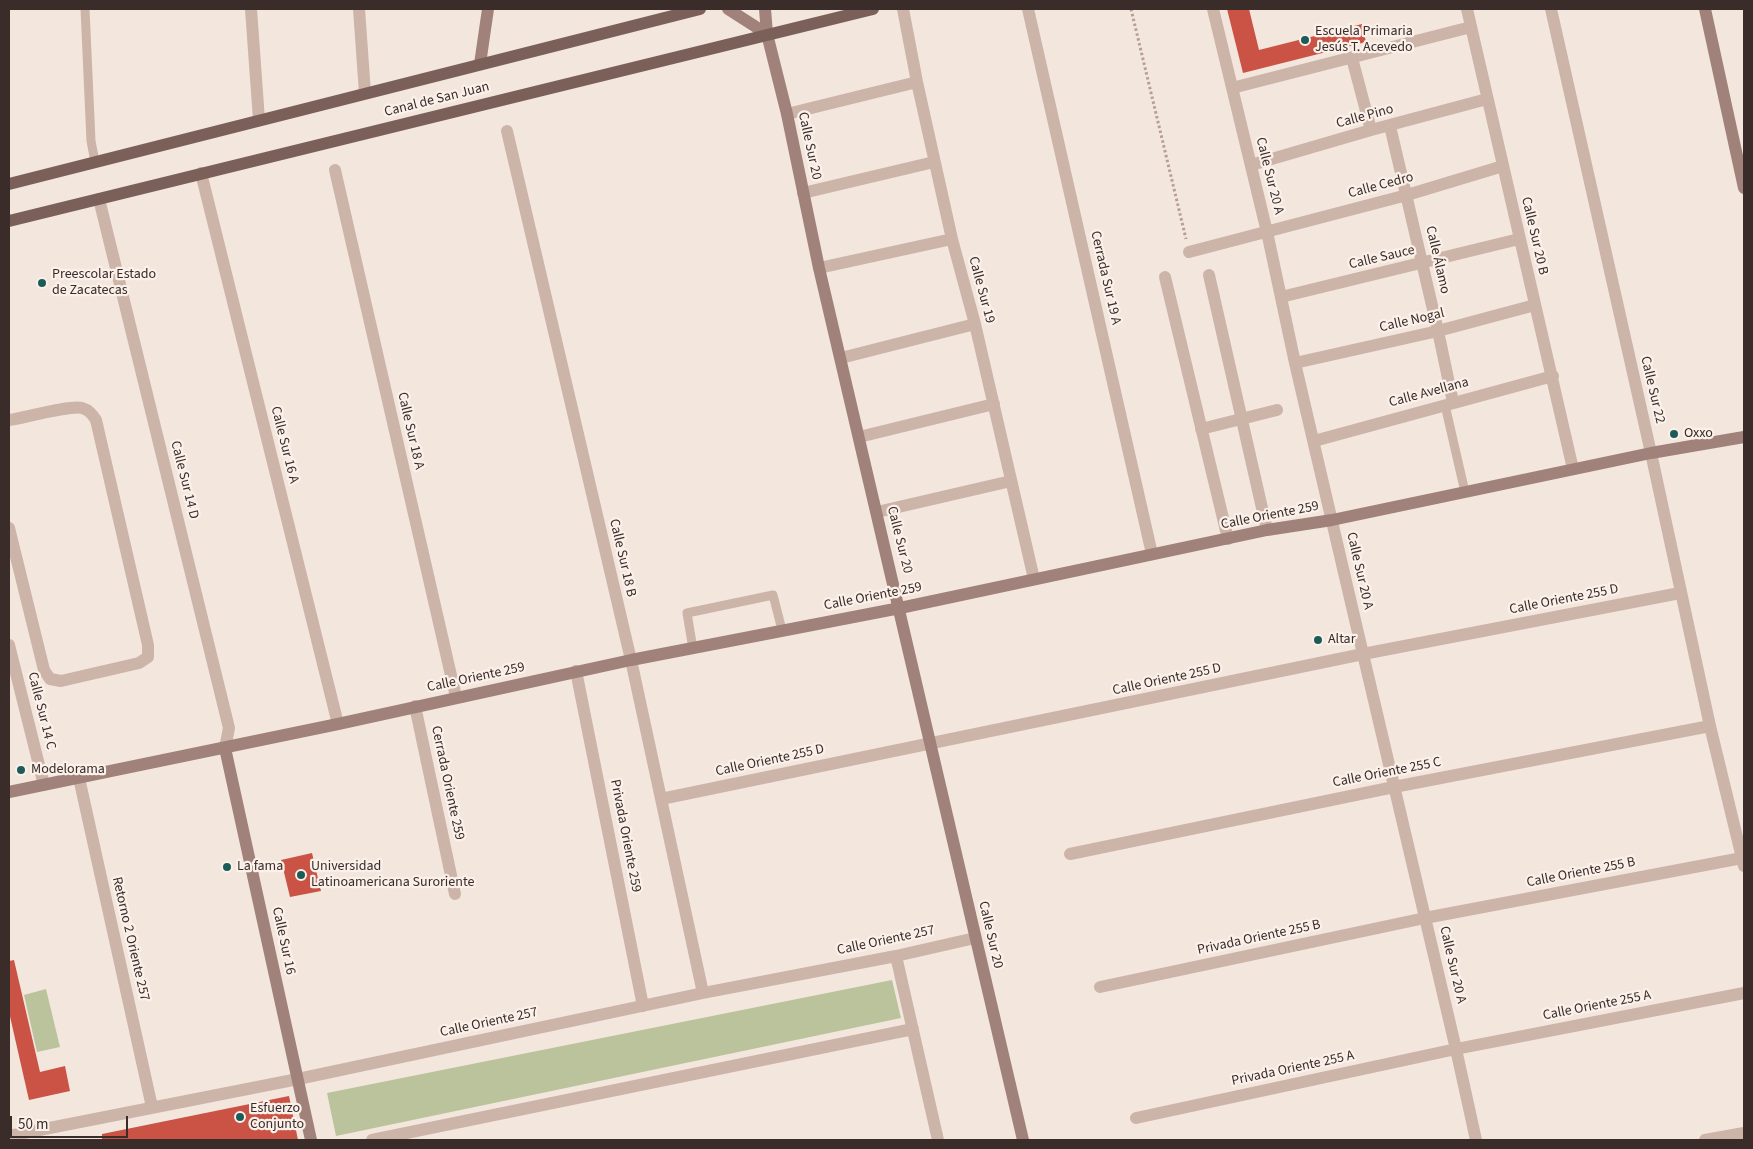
<!DOCTYPE html>
<html>
<head>
<meta charset="utf-8">
<style>
	body { margin:0 }
	#map { position:relative; width:1753px; height:1149px; overflow:hidden; background:#f3e6dd; font-family:"Source Sans 3",sans-serif }
	canvas { display:block }
	.frame { position:absolute; inset:0; border:10px solid #392c29; pointer-events:none }
	.scale { position:absolute; left:10px; top:1116px; width:118px; height:22px; box-sizing:border-box; border:2px solid #392c29; border-top:0; padding-left:6px; font-size:15px; line-height:18px; white-space:nowrap; color:#392c29; -webkit-text-stroke:4px #fbf1ea; paint-order:stroke }
</style>
</head>
<body>
<div id="map">
<canvas width="1753" height="1149"></canvas>
<div class="frame"></div>
<div class="scale">50 m</div>
</div>
<script>
const c = document.querySelector('canvas').getContext('2d');
c.lineJoin = 'round';
function fillPath(path, color) {
  c.fillStyle = color;
  c.fill(path, 'evenodd');
}
function stroke(path, color, width, dash) {
  c.strokeStyle = color;
  c.lineWidth = width;
  c.lineCap = dash ? 'butt' : 'round';
  c.setLineDash(dash || []);
  c.stroke(path);
}
function drawText(font, color, halo, rows, align = 'center') {
  c.font = font + ' "Source Sans 3",sans-serif';
  c.lineWidth = 4.5;
  c.setLineDash([]);
  c.textBaseline = 'middle';
  c.strokeStyle = halo;
  c.fillStyle = color;
  for (const [text, x, y, turn = 0] of rows) {
    c.save();
    c.translate(x, y);
    c.rotate((+turn || 0) * Math.PI / 180);
    c.textAlign = isNaN(turn) ? turn : align;
    if (halo) c.strokeText(text, 0, 0);
    c.fillText(text, 0, 0);
    c.restore();
  }
}
fillPath(new Path2D(`
	M892 980 901 1018 336 1136 327 1093Z
	M46 989 60 1047 37 1052 24 995Z`), '#bbc39c');
fillPath(new Path2D(`
	M1227 9H1249L1259 50 1362 24 1366 42 1243 73Z
	M312 853 321 891 290 897 281 860Z
	M14 960 40 1072 65 1066 70 1091 29 1100 9 1012V961Z
	M289 1096 298 1140H102V1134Z`), '#ca5345');
stroke(new Path2D(`
	M1131 9 1186 239`), '#b89e92', 3, [2.5, 2.5]);
stroke(new Path2D(`
	M85 9 91 141 95 162
	M1445 405 1465 492
	M693 649 687 613 773 595 782 630`), '#ccb4a8', 9);
stroke(new Path2D(`
	M251 9 259 120
	M359 9 365 93
	M903 9 917 82 952 239 975 324 1034 579
	M1028 9 1152 554
	M1213 9 1267 232 1295 363 1363 654 1456 1049 1476 1140
	M1467 9 1573 469
	M1551 9 1651 453 1710 726 1744 866
	M1352 58 1371 130
	M1232 88 1471 27
	M787 114 917 82
	M1390 126 1438 331 1453 402
	M507 131 631 660 703 993
	M1251 165 1371 130 1487 99
	M335 170 456 697
	M201 173 338 724
	M803 193 934 162
	M99 199 229 728 225 748
	M1189 252 1407 195 1503 166
	M819 268 952 239
	M1209 275 1267 530
	M1165 277 1228 539
	M1281 297 1519 239
	M841 358 975 324
	M1295 363 1438 331 1535 305
	M9 420C23 418 71 405 82 408 89 410 92 414 96 420L148 645V657L139 663 61 681 50 679 44 670 9 528
	M1201 429 1277 410
	M859 437 994 404
	M1314 441 1553 376
	M877 512 1011 481
	M9 645 44 785
	M576 671 643 1006
	M415 706 455 894
	M79 778 152 1107
	M661 799 1363 654 1680 593
	M1070 854 1394 787 1710 726
	M896 956 938 1140
	M1100 987 1425 918 1742 858
	M1136 1118 1456 1049 1744 993
	M9 1136 298 1079 703 993 896 956 975 938
	M372 1140 913 1029
	M1705 1140 1744 1133`), '#ccb4a8', 12);
stroke(new Path2D(`
	M728 9 767 34
	M765 9 767 34 787 114 819 268 1023 1140
	M1705 9 1744 188
	M480 64 488 9
	M225 748 311 1140
	M9 792 338 724 631 660 900 608 1267 530 1332 520 1651 453 1744 437`), '#a0827a', 12);
stroke(new Path2D(`
	M9 184 700 9
	M9 221 873 9`), '#7b6059', 12);
for (const [x, y, r, color] of [
	[1305,40,5,"#1c5c58"],
	[42,283,5,"#1c5c58"],
	[1674,434,5,"#1c5c58"],
	[1318,640,5,"#1c5c58"],
	[21,770,5,"#1c5c58"],
	[227,867,5,"#1c5c58"],
	[301,875,5,"#1c5c58"],
	[240,1117,5,"#1c5c58"]
]) {
  const dot = new Path2D();
  dot.arc(x, y, r, 0, 2 * Math.PI);
  c.fillStyle = color;
  c.fill(dot);
  stroke(dot, '#fbf1ea', 2);
}
drawText('14px', '#392c29', '#fbf1ea', [
	["Escuela Primaria",1315,32],
	["Jesús T. Acevedo",1315,48],
	["Preescolar Estado",52,275],
	["de Zacatecas",52,291],
	["Oxxo",1684,434],
	["Altar",1328,640],
	["Modelorama",31,770],
	["La fama",237,867],
	["Universidad",311,867],
	["Latinoamericana Suroriente",311,883],
	["Esfuerzo",250,1109],
	["Conjunto",250,1125]
], 'left');
drawText('14px', '#392c29', '#fbf1ea', [
	["Canal de San Juan",437,100,-14],
	["Calle Pino",1365,117,-15],
	["Calle Sur 20",809,146,78],
	["Calle Sur 20 A",1269,176,76],
	["Calle Cedro",1381,186,-15],
	["Calle Sur 20 B",1534,236,77],
	["Calle Sauce",1382,258,-13],
	["Calle Álamo",1437,260,77],
	["Cerrada Sur 19 A",1105,278,77],
	["Calle Sur 19",981,290,75],
	["Calle Nogal",1412,321,-13],
	["Calle Sur 22",1652,390,77],
	["Calle Avellana",1429,393,-15],
	["Calle Sur 18 A",410,431,77],
	["Calle Sur 16 A",284,445,76],
	["Calle Sur 14 D",184,480,76],
	["Calle Oriente 259",1270,516,-11],
	["Calle Sur 20",899,540,76],
	["Calle Sur 18 B",622,558,77],
	["Calle Sur 20 A",1359,571,77],
	["Calle Oriente 259",873,597,-11],
	["Calle Oriente 255 D",1564,600,-11],
	["Calle Oriente 259",476,678,-12],
	["Calle Oriente 255 D",1167,680,-12],
	["Calle Sur 14 C",41,711,76],
	["Calle Oriente 255 D",770,761,-12],
	["Calle Oriente 255 C",1387,773,-11],
	["Cerrada Oriente 259",447,783,78],
	["Privada Oriente 259",625,836,79],
	["Calle Oriente 255 B",1581,873,-11],
	["Calle Sur 20",990,935,77],
	["Privada Oriente 255 B",1259,938,-12],
	["Retorno 2 Oriente 257",130,939,77],
	["Calle Sur 16",283,941,78],
	["Calle Oriente 257",886,941,-12],
	["Calle Sur 20 A",1452,965,77],
	["Calle Oriente 255 A",1597,1006,-11],
	["Calle Oriente 257",489,1023,-12],
	["Privada Oriente 255 A",1293,1069,-12]
]);
</script>
</body>
</html>
